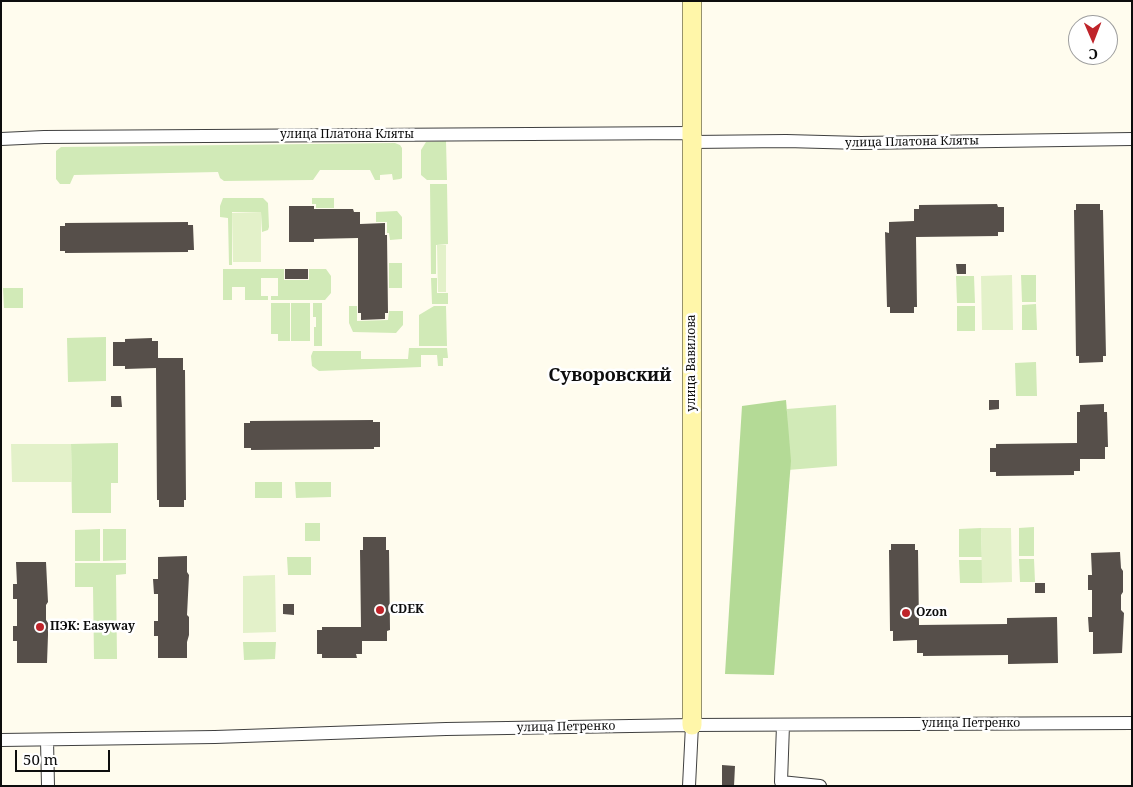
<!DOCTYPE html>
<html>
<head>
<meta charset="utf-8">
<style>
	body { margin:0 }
	#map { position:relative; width:1133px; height:787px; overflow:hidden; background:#fffcee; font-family:"Noto Serif",serif }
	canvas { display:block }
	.frame { position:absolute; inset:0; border:2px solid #0d0d0d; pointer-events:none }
	.north { position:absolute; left:1068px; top:15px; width:50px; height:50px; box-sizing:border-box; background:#fff; border:1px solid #9e9e9e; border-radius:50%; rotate:179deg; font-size:14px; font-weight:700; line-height:20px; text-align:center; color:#0d0d0d }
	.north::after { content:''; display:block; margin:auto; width:18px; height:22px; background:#bf242a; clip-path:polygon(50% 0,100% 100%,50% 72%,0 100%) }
	.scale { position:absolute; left:15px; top:750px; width:95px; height:22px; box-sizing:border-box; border:2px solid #0d0d0d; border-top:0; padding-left:6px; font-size:15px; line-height:18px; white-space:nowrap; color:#0d0d0d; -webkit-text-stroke:4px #fff; paint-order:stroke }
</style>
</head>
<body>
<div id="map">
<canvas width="1133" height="787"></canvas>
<div class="frame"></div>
<div class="north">С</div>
<div class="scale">50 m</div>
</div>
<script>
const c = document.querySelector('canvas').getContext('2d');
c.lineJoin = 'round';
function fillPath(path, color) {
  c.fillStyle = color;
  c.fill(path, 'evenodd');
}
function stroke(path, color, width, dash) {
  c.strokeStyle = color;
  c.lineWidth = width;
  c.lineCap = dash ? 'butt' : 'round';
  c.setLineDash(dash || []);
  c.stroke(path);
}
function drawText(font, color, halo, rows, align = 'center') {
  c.font = font + ' "Noto Serif",serif';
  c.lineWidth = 5;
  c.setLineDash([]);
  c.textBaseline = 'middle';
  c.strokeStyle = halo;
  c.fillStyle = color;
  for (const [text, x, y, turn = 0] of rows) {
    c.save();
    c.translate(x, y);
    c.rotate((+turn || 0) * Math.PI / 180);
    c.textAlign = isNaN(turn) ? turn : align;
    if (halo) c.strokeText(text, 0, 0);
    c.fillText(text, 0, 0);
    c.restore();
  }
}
fillPath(new Path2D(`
	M446 141 447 180H427L421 175V150L426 142Z
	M395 143 400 145 402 148V178L400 179 393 180 392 174 380 175V180H375L370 170H320L313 180 224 181 220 178 218 172 74 175 70 184H60L56 179V151L61 147Z
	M430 184H447L448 244 436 245V274H431Z
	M223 198H263L268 203 269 227 268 230 262 232 261 212H232V265H229L228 218 220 217V206Z
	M312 198H334V208H316V204H312Z
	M397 211 402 217V239L390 240 389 233H387V222H376V212Z
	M389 263H402V288H389Z
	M223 269H284V280H309V269H326L331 276V293L325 300H271V296H278V278H261V296H268V300H245V287H232V300H223Z
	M1021 275H1036V302H1022Z
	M956 276H974L975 303H957Z
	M431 278H437V293H448V304H432Z
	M3 288H23V308H4Z
	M271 303H290V341H278V334H271Z
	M291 303H310V341H291Z
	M313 303H322V346H314V327H316V317H313Z
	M1036 304 1037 330H1022V305Z
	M349 306H357V321L388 320 389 311H403V325L396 333 353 332 349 323Z
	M434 306H446L447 346H419V315Z
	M957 306H975V331H957Z
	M106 337V381L68 382 67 338Z
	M409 348H447L448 358H443V366H438L437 355H421V367L319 371 312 366 311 356 313 351H361V359H408Z
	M1036 362 1037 396H1016L1015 363Z
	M836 405 837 466 788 470 787 409Z
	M118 443V483H111V513H72L71 444Z
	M255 482H282V498H255Z
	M295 482H331V497L296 498Z
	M305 523H320V541H305Z
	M1034 527V556H1019V528Z
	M981 528 982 557H959V529Z
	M100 529V561H75V530Z
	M103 529H126V560L103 561Z
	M287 557H311V575H288Z
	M1019 559H1034L1035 582H1020Z
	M959 560H982V583H960Z
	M75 563H126V574L116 575 117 659H94L93 587H75Z
	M243 642H276L275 659 244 660Z`), '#d1eab7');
fillPath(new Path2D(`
	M786 400 791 461 774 675 725 674 742 406Z`), '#b4da96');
fillPath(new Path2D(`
	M261 212V262H233L232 213Z
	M437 245H446V292H438Z
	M1012 275 1013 330H982L981 276Z
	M11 444H71L72 482H12Z
	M981 528H1011L1012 582 982 583Z
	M275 575 276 632 243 633V576Z`), '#e3f1c9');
fillPath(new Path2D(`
	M997 204 998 207H1004V232H998V236L916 237 917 307H914V313H890V307H887L885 232 889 233V222L914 221V209H919V205Z
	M1076 204H1100V210H1103L1106 356H1103V362L1079 363V356H1076L1074 210H1076Z
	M289 206H314V209H353L354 212H360V224L385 223V235H387L388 313H385V319L361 320V313H358V238L314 239V242H289Z
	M188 222V225H193L194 250H188V252L65 253V251H60V226H65V223Z
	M956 264H966V274H957Z
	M285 269H308V279H285Z
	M152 338V341H158V358H183V370H185L186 500H184V507H159V500H157L156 368 125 369V366H113V342H125V339Z
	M111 396H121L122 407H111Z
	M989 400H999V409L989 410Z
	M1104 404V412H1107L1108 447H1105V459H1080V471H1074V475L996 476V472H990V448H996V444L1077 443V412H1080V405Z
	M373 420V422H380V447H374V449L251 450V448H244V423H250V421Z
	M363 537H386V550H389L390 630 387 631V641H362V654H356L357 658H322V654H317V630H322V627H361L360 550H363Z
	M891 544H915V550H918L919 625 1007 624V618L1057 617 1058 663 1008 664V655L923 656V653H917V640L893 641V631H890L889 550H891Z
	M1120 552 1121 568 1123 571V592L1121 595V610L1124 613 1122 653 1093 654V632H1089L1088 617H1092V590H1088V575H1092L1091 553Z
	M187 556V572L189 575 187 615 189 617V635L187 642V658H158V636H154V621H158V594H154L153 579H158V557Z
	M16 562H46L48 602 46 605V620L48 623V635L47 663H17V641H13V626H17V599H13V584H17Z
	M1035 583H1045V593H1035Z
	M283 604H294V615L283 614Z
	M722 765 735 766 734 786H722Z`), '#564f4a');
const street = new Path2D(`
	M1 139 44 137 692 133
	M692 142 786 141 861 143 1132 139
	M783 725 781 782 820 786
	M1 740 215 737 446 729 692 725 1132 723
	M47 740 48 786
	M689 786 692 725`);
const secondary = new Path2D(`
	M692 725V1`);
stroke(street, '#404040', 14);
stroke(secondary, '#2f2f2f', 20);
stroke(street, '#fff', 12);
stroke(secondary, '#fff6a9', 19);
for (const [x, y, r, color] of [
	[380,610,5,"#bf242a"],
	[906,613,5,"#bf242a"],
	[40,627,5,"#bf242a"]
]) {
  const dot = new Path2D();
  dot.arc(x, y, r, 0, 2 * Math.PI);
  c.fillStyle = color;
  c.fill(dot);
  stroke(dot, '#fff', 2);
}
drawText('12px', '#0d0d0d', '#fff', [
	["улица Платона Кляты",347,135],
	["улица Платона Кляты",912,142,-1],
	["улица Вавилова",692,363,-90],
	["улица Петренко",971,724],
	["улица Петренко",566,727,-1]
]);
drawText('bold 12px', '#0d0d0d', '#fff', [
	["CDEK",390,610],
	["Ozon",916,613],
	["ПЭК: Easyway",50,627]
], 'left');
drawText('bold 18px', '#0d0d0d', '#fff', [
	["Суворовский",610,376]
]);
</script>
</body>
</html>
